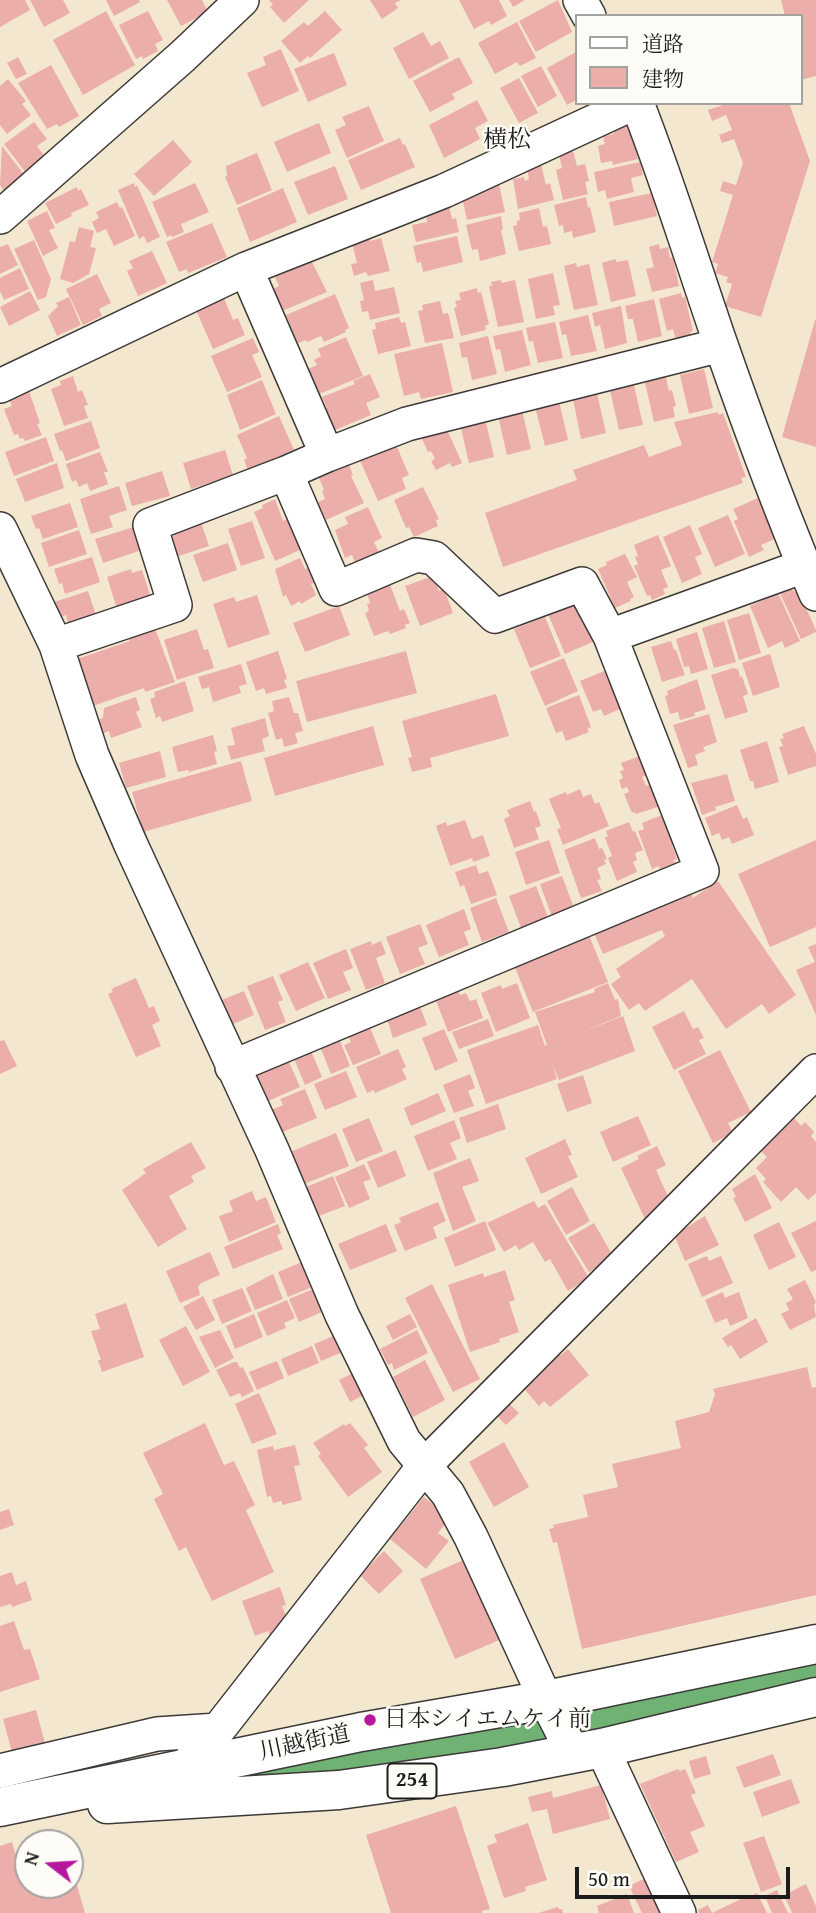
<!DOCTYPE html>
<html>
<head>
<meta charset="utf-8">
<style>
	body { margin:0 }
	#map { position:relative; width:816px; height:1913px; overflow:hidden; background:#f4e7cf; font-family:"Gentium Book Plus","Noto Serif JP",serif }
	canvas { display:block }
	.legend { position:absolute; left:575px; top:14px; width:228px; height:91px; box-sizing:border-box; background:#fdfcf7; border:2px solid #a3a29f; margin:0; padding:9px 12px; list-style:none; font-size:21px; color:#1c1c1c }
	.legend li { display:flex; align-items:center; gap:14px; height:35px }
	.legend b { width:35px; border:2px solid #a3a29f }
	.north { position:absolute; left:14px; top:1829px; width:70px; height:70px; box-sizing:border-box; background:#fdfcf7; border:2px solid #a3a29f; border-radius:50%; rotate:287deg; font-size:19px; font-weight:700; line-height:28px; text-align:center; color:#1c1c1c }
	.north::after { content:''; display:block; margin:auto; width:24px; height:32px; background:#b5179e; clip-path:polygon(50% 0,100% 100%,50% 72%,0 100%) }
	.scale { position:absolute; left:575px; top:1867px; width:215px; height:32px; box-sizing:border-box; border:4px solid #1c1c1c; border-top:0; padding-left:9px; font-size:21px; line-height:24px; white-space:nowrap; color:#1c1c1c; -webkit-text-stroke:5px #fdfcf7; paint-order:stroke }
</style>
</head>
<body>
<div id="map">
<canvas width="816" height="1913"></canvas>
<ul class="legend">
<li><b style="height:9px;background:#fff"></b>道路</li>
<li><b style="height:19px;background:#ebaeab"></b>建物</li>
</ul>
<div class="north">N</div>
<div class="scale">50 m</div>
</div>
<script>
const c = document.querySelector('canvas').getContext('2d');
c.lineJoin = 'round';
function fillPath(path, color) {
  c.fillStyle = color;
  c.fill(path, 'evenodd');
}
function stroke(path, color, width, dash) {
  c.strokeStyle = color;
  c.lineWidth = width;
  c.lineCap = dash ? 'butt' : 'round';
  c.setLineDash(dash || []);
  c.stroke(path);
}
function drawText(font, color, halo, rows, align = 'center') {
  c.font = font + ' "Gentium Book Plus","Noto Serif JP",serif';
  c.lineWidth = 5;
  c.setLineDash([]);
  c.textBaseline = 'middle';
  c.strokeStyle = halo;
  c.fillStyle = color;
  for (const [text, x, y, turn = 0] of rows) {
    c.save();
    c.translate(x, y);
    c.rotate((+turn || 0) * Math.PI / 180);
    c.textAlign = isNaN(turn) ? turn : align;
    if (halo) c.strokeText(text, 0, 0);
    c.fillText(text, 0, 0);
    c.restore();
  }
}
fillPath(new Path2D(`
	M816 1656V1685L590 1733 582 1726 581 1718 586 1705Z
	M536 1713 546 1737 543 1743 339 1777 223 1778Z`), '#70b274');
fillPath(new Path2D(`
	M0 0H25L30 10 0 27Z
	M30 0H63L70 13 44 27Z
	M106 0H139L140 2 114 16Z
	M167 0H202L208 12 181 26Z
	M269 0H309L284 23 270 7 273 5Z
	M370 0H401L395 3 398 8 382 19Z
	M459 0H499L507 16 491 25 489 21 474 29Z
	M509 0H525L513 7Z
	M558 0 572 32 536 52 519 21Z
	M781 0H816V76L801 80 800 16H785Z
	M106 11 135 65 83 95 53 40Z
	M148 11 163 40 155 44 158 51 143 59 142 56 136 59 119 25Z
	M325 11 342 30 310 58 308 56 300 63 281 41 304 22 308 26Z
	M517 22 536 58 520 66 517 62 495 74 478 43Z
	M423 32 431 46 440 41 449 58 409 79 393 48Z
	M281 49 299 91 262 107 247 73 266 65 263 57Z
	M576 52V100L567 105 547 68Z
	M334 53 347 85 308 102 294 69Z
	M18 57 27 74 16 79 7 63Z
	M459 57 473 83 452 94 455 99 430 112 413 81Z
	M51 65 79 116 59 127 57 124 47 129 18 83Z
	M541 66 557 96 538 107 521 76Z
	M519 78 538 113 519 123 500 88Z
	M8 79 26 101 22 104 31 115 7 134 0 125V86Z
	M477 100 488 121 475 128 480 139 444 158 429 125Z
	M722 103H789L810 161 761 317 725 306 732 284 726 282 728 277 715 273 718 264 712 262 733 195 720 191 723 181 736 185 743 163 734 139 722 143 719 135 732 130 726 115 712 121 708 110 723 105Z
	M369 106 384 141 347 158 335 130 346 125 342 117Z
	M34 122 47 139 37 146 49 162 29 177 4 144Z
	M319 123 331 153 287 172 274 142Z
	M627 126V129L631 128 638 159 613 165 612 161 601 163 598 146 605 144 603 136 614 134 613 130Z
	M400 138 403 145 405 144 415 167 361 190 348 160Z
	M173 140 192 162 154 196 134 174Z
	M2 146 26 177 5 192 0 185Z
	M573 151 577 166 585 164 589 181 585 182 588 194 563 200 556 170 562 168 559 154Z
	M257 153 272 190 237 205 225 177 227 176 226 166Z
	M640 162 643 175 631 178 634 192 607 199 605 190 598 192 594 172Z
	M541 164 546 185 550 183 554 200 518 209 513 179 524 177 525 181 529 179 527 168Z
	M335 166 348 199 308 215 294 182Z
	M134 183 135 187 137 185 160 237 147 243 144 236 139 239 118 190Z
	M195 183 209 212 181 224 184 232 172 237 171 235 167 237 152 202Z
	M499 184 505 212 467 220 462 197Z
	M77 187 78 191 81 189 89 205 71 213 72 216 56 224 45 203Z
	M283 188 297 222 250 242 237 208Z
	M652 193 657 216 614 226 609 202Z
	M586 197 588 208 590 207 596 232 573 238 572 231 564 233 563 225 559 226 554 205Z
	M117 202 120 208 122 207 135 236 114 246 106 229 97 233 92 222 99 218 96 212Z
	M449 206 452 219 456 218 459 232 416 242 412 225 427 222 426 215Z
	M539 208 543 227 547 226 551 244 519 251 513 226 517 225V221L520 220 519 213Z
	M47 211 55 228 49 230 58 248 43 256 27 221Z
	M501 216 503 230H501L506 254 480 261 478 249 472 250 466 225Z
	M212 223 227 257 188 273 187 269 179 272 166 242Z
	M79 227 94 231 90 247 96 248 89 274 73 283 60 279 70 241 75 242Z
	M457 236 463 262 423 272 421 262 417 263 413 246Z
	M369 238 370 241 381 238 390 271 368 276 366 272 354 276 351 264 357 263 352 243Z
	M34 240 51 279 46 297 38 300 14 249Z
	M8 244 18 265 0 274V247Z
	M659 244 660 249 668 247 670 258H673L679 286 652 292 646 269 654 267 649 247Z
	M152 251 167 283 138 296 127 271 133 268 129 261Z
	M616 259V262L628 260 636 296 611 302 602 263Z
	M312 262 327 292 282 311 273 289 279 286 275 277Z
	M576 263 577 267 589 264 598 305 574 310 564 266Z
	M20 268 29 289 4 300 0 291V278Z
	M553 273 560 305 553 306 555 315 536 319 528 279Z
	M97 274 111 303 99 309 102 316 83 325 66 289Z
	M373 280 375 291 394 287 400 313 370 320 368 311 362 312 360 301 364 300 360 283Z
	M501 280 502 283 515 280 524 322 498 327 489 286H492L491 282Z
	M477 288 478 293 481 292 489 324 485 326 486 330 461 336 454 308 457 307 455 301 461 300 459 293Z
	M30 291 40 310 9 326 0 307Z
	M681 293 682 298 685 297 693 331 690 332 691 336 676 340 673 329 667 331 659 299Z
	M335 294 349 328 345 330 346 332 324 342 321 336 307 342 306 340 298 343 286 315Z
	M69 297 81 325 57 336 48 316 58 306 56 303Z
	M224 298 233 320 238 318 245 335 213 349 196 310Z
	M654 299 662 336 638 342 633 319H628L625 306Z
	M440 301 443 314 448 313 454 338 425 343 418 311 423 310 422 305Z
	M621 306 627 343 605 349 600 325 595 327 592 313Z
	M588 315 597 351 571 356 566 334 562 335 559 322Z
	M399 317 401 323 405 322 411 346 378 354 372 330 376 329 375 323Z
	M815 320H816V447L782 437Z
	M555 322 563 358 538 363 533 341 529 342 526 328Z
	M522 330 531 365 505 372 500 349 496 350 493 336Z
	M488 336 497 374 472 380 467 357 462 358 459 343Z
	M346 337 363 376 319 394 308 369 317 365 314 360 321 356 318 349Z
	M253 338 259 352 252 355 262 377 227 392 211 356Z
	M442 343 453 392 421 399 419 392 404 396 394 354Z
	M704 369 713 408 689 414 680 375Z
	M665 373 669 391 672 390 676 406 673 407 675 417 654 422 644 378Z
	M370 374 380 397 366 403 371 415 335 430 332 423 329 425 323 410 327 408 322 397 355 384 353 381Z
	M73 376 78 392 82 390 88 405 84 406 88 418 64 426 51 389 61 385 60 381Z
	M262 380 276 414 240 430 227 395Z
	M634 385 643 425 619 430 610 390Z
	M29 391 40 423 37 424 42 435 25 441 23 438 20 439 18 434 14 435 4 409 12 406 9 399Z
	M597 393 606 433 581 439 573 399Z
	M559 401 568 440 545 446 535 407Z
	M522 410 531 449 507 455 498 416Z
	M718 412 719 415 723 413 746 477 741 478 743 483 503 567 485 513 577 480 573 470 644 445 649 457 682 445 674 422Z
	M279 416 294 450 248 470 244 460 247 458 237 435Z
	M485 418 494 457 469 463 460 424Z
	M91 421 100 448 66 461 62 450 60 451 54 434Z
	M443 421 462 463 452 467 450 463 436 470 431 461 435 459 431 451 428 452 419 432Z
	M46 437 54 461 14 476 5 452Z
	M394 440 409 475 402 478 406 489 378 501 358 456Z
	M225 450 233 475 191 489 183 463Z
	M100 452 108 472H104L108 484 90 491 87 483 79 487 76 480 72 482 66 464Z
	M347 460 353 475 351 476 364 503 326 520 318 502 325 499 322 491 324 490 317 473Z
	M57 463 64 488 25 502 16 479Z
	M162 471 170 496 132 506 125 483Z
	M119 486 127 510 109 516 113 527 91 534 80 499Z
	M423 487 439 519 436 520 438 526 414 537 409 527 406 528 394 500Z
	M758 498 775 539 761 545 764 550 749 557 734 521 738 519 733 509Z
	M275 499 283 521 289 518 302 549 275 561 254 512 263 508 262 505Z
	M70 503 78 527 43 539 39 528 36 529 31 516Z
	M368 507 382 538 374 542 379 552 355 562 352 555 345 558 335 530 348 524 345 517Z
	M728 515 745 554 715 567 698 528Z
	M200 519 209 546 173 558 167 538 174 536 172 528Z
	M252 521 265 558 241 566 228 529Z
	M690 525 702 554 695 557 702 574 682 583 663 537Z
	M137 526 145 549 103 563 95 539Z
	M79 530 87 554 49 567 41 543Z
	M658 535 671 566 661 570 668 587 663 589 665 594 652 600 650 595 647 596 634 566 638 564 635 557 638 556 634 545Z
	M228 543 237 570 203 582 193 555Z
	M625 554 637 577 627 582 634 597 630 599 631 601 615 608 598 569 607 565 606 562Z
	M92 557 100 582 65 594 62 583 59 584 54 569Z
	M300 558 305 569 308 568 314 583 311 584 316 595 301 604 300 601 291 606 286 595 283 597 275 569Z
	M131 569 132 573 142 570 152 601 118 612 107 577Z
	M433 576 439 591 444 589 453 613 420 626 405 586Z
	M389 582 400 611 404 609 410 623 405 625 406 628 390 634 388 631 374 636 365 613 369 611 367 604 370 603 366 591Z
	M789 589 799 593 816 630V632L801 639 780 593Z
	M88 591 97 618 75 625 74 621 68 623 66 615 56 619 51 603Z
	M778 593 800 641 785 648 782 641 768 648 750 606Z
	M257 595 270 634 228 648 213 604 234 597 236 602Z
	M575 598 597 640 565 654 548 614Z
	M339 606 350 635 305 652 293 623Z
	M749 613 761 653 739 660 727 620Z
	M545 617 561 656 530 668 514 629Z
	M724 621 736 662 714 668 702 628Z
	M153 623 175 682 145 692 144 688 93 706 77 659 130 641 126 632Z
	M197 629 204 650 208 649 214 668 177 680 164 640Z
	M697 632 708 669 691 674 689 666 684 667 676 639Z
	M671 641 674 650H676L685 675 662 682 651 647Z
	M278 651 287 679 284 680 287 688 266 694 264 688 256 691 246 662Z
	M406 651 417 693 307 722 296 681Z
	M770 654 780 687 753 696 742 663Z
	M564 658 578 691 545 706 530 672Z
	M241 664 247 684 239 686 241 693 213 702 209 687 202 689 198 677Z
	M733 668 738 669 740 677 742 676 748 694 743 696 748 712 725 719 711 675Z
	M609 669 625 707 604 716 601 709 593 712 580 681Z
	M697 679 706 709 694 713 695 716 680 720 678 712 670 714 665 696 668 695 667 691Z
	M185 681 194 711 162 722 160 716 156 718 150 699 155 697 154 692Z
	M496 694 509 736 430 758 432 767 412 772 408 758 412 757 402 721Z
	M579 695 591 727 587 729 589 732 566 741 562 731 556 733 546 708Z
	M136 697 140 710 136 712 142 727 111 738 109 731 102 734 97 720 103 718 104 708Z
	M289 697 294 713H298L303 731 295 733 298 743 284 747 282 738 276 740 268 713 274 711 272 701Z
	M709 714 717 742 703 747 705 751 695 755 698 765 688 768 673 725Z
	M265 718 269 736 262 739 265 751 231 760 227 746 235 745 231 728Z
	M373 726 384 765 275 796 264 758Z
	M804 726 816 754V766L788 775 779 747 783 746 780 739 784 738 782 734Z
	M213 735 217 751 214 752 217 764 189 772 188 770 178 772 172 747Z
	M767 741 779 782 755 789 753 781H750L740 750Z
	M160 751 166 777 126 788 119 763Z
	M643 755 650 774 642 777 646 786 656 782 664 805 636 814 634 812 632 813 624 794 629 792 627 787 622 789 619 780 623 778 620 771 624 770 621 763Z
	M241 761 252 801 143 832 132 792Z
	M727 774 735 801 715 807 716 810 702 815 691 783Z
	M580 789 583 797 591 794 595 804 599 802 609 826 563 845 557 829 561 828 549 799 566 792 567 795Z
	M530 801 534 812 536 811 541 826 535 828 539 839 514 848 504 819 510 816 507 810Z
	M737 805 743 819 747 817 754 835 732 844 729 837 722 840 719 833 712 836 705 818Z
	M662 815V818L668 815 676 843 672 845 677 859 674 860 675 863 660 869 658 866 652 869 638 831 644 829 642 823Z
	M465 820 472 839 483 835 490 856 473 862 472 858 450 866 436 826 446 822 447 826Z
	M629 822 633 832 635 831 643 850 635 853 637 860 633 862 637 872 617 881 608 858 612 856 605 838 608 836 606 831Z
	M595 838 599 849 602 848 607 859 604 860 606 864 597 868 601 879 597 880 602 891 581 898 564 850Z
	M549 840 560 873 526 885 515 852Z
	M816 840V927L770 947 738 874Z
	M476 865 479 874 488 871 497 895 471 904 464 885 460 887 455 872Z
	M562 876 574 908 552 917 540 884Z
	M718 881 796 995 769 1014 762 1004 726 1029 692 979 645 1011 639 1003 629 1010 611 984 621 977 616 969 665 936 662 930 603 954 594 933 690 891 693 898Z
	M536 886 548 917 521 928 509 896Z
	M496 898 509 932 482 942 470 908Z
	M464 909 471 929 464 932 469 945 439 957 426 925Z
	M420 924 428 944 418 948 425 964 400 974 386 937Z
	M589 935 608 982 533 1012 514 965Z
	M371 941 372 945 381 941 386 954 376 958 385 983 366 990 350 949Z
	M816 944V1015L796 970 815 962 808 947Z
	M346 949 353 968 343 972 351 990 328 999 313 963Z
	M308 962 325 998 296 1011 279 975Z
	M273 976 283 1000 278 1002 286 1022 265 1030 247 986Z
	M136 978 149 1008 154 1006 160 1021 152 1025 161 1046 136 1057 108 994 113 992 111 989Z
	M517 983 530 1018 496 1032 481 993 501 985 502 989Z
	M608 983 615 1000 618 999 621 1016 577 1034 623 1016 635 1051 559 1080 552 1063 557 1079 486 1104 467 1050 538 1025 545 1046 547 1045 535 1012 595 992 594 989Z
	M457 989 460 995 466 993 470 1001 476 999 483 1018 448 1032 435 998Z
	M244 991 254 1015 224 1028 214 1003Z
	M419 1004 427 1025 393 1038 386 1016Z
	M684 1011 693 1029 698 1027 704 1038 699 1040 706 1054 674 1070 652 1027Z
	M488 1019 494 1036 459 1049 452 1032Z
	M368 1023 381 1054 353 1065 344 1045 351 1042 346 1032Z
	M444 1029 458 1061 435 1071 422 1038Z
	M338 1036 350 1066 331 1074 319 1044Z
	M4 1040 17 1066 0 1074V1041Z
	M310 1048 322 1077 305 1085 293 1056Z
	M398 1049 406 1067 402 1069 407 1079 375 1093 374 1090 367 1093 356 1067Z
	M720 1050 751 1112 728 1123 733 1133 713 1143 678 1071Z
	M286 1055 300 1087 266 1102 253 1070Z
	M346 1071 357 1097 325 1110 314 1084Z
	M470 1074 475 1088 468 1091 474 1106 454 1113 443 1085Z
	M583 1075 592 1103 567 1112 557 1084Z
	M305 1089 317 1118 280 1133 271 1110 283 1105 280 1099Z
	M438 1093 446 1111 411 1126 404 1108Z
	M498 1104 506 1129 467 1143 459 1118Z
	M790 1113 801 1126 805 1122 814 1132 811 1136 816 1142V1193L808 1200 796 1187 781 1202 763 1182 766 1179 756 1168 767 1157 761 1151 775 1137 770 1131Z
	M638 1116 651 1145 613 1162 600 1132Z
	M369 1118 383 1151 356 1162 342 1129Z
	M454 1120 461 1138 450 1143 457 1159 428 1171 414 1136Z
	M336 1133 349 1166 299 1186 290 1152Z
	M565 1139 572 1155 568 1156 578 1177 541 1194 525 1158Z
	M191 1142 206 1168 191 1176 194 1182 169 1196 187 1229 158 1247 122 1190 146 1173 143 1169Z
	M657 1146 666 1165 656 1170 671 1203 645 1219 621 1168 639 1159 637 1156Z
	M396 1150 406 1176 378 1188 367 1162Z
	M470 1158 479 1181 462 1187 476 1221 453 1231 433 1173Z
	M364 1164 371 1179 363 1182 370 1199 349 1208 335 1177Z
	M755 1174 772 1208 745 1222 733 1198 736 1197 732 1189Z
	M333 1176 345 1206 316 1217 304 1188Z
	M572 1187 590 1221 566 1235 547 1201Z
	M252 1191 256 1201 266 1197 276 1222 229 1242 219 1216 233 1211 229 1201Z
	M534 1201 538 1208 545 1204 589 1278 568 1291 550 1259 545 1262 533 1242 519 1250 516 1245 504 1252 487 1223Z
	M438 1202 446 1221 433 1227 437 1238 405 1251 394 1225 401 1222 399 1218Z
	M705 1216 719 1245 685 1261 674 1235Z
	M485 1221 496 1250 455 1267 444 1238Z
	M816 1221V1270L811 1272 791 1233Z
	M779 1222 796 1257 769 1270 753 1235Z
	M594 1223 614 1258 589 1272 568 1238Z
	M278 1224 281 1233 277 1235 283 1249 233 1269 224 1247Z
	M386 1224 397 1251 350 1270 338 1244Z
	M210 1252 220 1275 201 1283 198 1287 200 1295 180 1303 166 1271Z
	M707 1256 709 1261 721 1256 733 1283 702 1297 688 1264Z
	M302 1262 305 1270 310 1268 317 1285 288 1297 278 1272Z
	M505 1270 515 1300 509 1302 519 1332 499 1339 500 1342 470 1352 448 1285 483 1273 484 1277Z
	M273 1274 283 1299 255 1310 246 1288Z
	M805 1280 816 1302 814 1305 816 1317 790 1330 781 1314 789 1310 786 1303 793 1299 787 1289Z
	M432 1284 480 1379 453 1392 405 1298Z
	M242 1288 252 1311 222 1324 212 1300Z
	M313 1289 322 1312 299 1322 289 1299Z
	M723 1292 725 1298 739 1292 748 1318 730 1326 727 1318 715 1323 705 1300Z
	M203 1296 215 1320 196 1330 183 1307Z
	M287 1300 295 1318 284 1323 286 1328 267 1336 257 1313Z
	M126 1303 144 1357 102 1372 98 1360H101L91 1331 100 1329 95 1314Z
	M254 1314 263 1337 235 1349 226 1326Z
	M410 1314 417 1327 393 1340 386 1326Z
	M756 1318 768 1342 740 1359 731 1345 728 1347 722 1338Z
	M186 1326 210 1372 183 1386 159 1340Z
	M220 1330 234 1358 215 1368 199 1337Z
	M417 1330 428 1353 394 1370 392 1363 388 1365 380 1349Z
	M338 1334 345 1351 321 1361 314 1344Z
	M312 1346 319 1363 288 1376 281 1359Z
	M568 1349 589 1375 550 1407 544 1401 539 1406 521 1385 559 1353 561 1355Z
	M425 1360 445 1400 413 1417 393 1377Z
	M277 1361 284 1378 257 1390 249 1372Z
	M234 1362H237L240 1368 243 1367 254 1391 242 1397 240 1393 230 1397 216 1370Z
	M807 1367 812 1388 816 1387V1595L582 1649 557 1542 553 1543 549 1529 554 1528 553 1525 588 1517 583 1495 618 1487 612 1464 681 1448 675 1421 709 1412 715 1394 713 1389Z
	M359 1370 370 1392 350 1402 339 1380Z
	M259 1393 277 1434 252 1444 235 1404Z
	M504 1399 519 1413 506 1425 492 1411Z
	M205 1423 224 1465 234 1461 255 1505 246 1510 274 1572 212 1601 186 1547 179 1551 154 1499 163 1494 143 1453Z
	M350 1423 368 1445 364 1448 382 1472 348 1497 318 1456 321 1454 313 1443 344 1424 345 1426Z
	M504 1442 529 1487 494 1507 469 1462Z
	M295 1445 300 1465 294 1466 302 1500 282 1505V1501L273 1503 271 1496 267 1497 257 1450 273 1446 274 1450Z
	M424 1497 450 1518 438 1533 449 1541 426 1569 390 1539Z
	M9 1509 14 1525 0 1530V1512Z
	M384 1551 403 1571 379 1594 360 1575Z
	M468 1558 504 1638 455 1659 420 1579Z
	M12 1572 16 1585 26 1581 32 1600 12 1607 11 1604 0 1607V1576Z
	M280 1587 286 1605 282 1606 289 1623 276 1628 278 1633 270 1636 268 1631 255 1636 242 1601Z
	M14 1621 24 1650 30 1649 40 1679 0 1692V1626Z
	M36 1710 46 1747 13 1756 3 1719Z
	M773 1754 781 1775 744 1788 736 1767Z
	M706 1756 711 1774 694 1779 689 1761Z
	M678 1769 680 1771 685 1769 696 1793 691 1795 705 1826 690 1832 699 1852 676 1862 640 1784Z
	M791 1779 800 1803 762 1817 753 1792Z
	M601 1785 610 1819 553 1834 547 1809 532 1812 528 1797 552 1791 553 1798Z
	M456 1806 490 1909 482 1911V1913H391L366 1835Z
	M528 1823 547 1880 525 1887 526 1891 504 1898 487 1846 497 1842 494 1835Z
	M764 1836 782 1884 761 1892 743 1843Z
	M12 1842 21 1873 28 1871V1885H70L71 1865 85 1913H0V1846Z
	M654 1874 672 1913H642L629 1886Z
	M806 1884 816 1906V1913H792L784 1895Z
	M777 1890 788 1913H772L765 1896Z
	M757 1893 767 1913H699L698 1910 708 1905 712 1913 747 1896 748 1898Z
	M627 1894 634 1913H599L597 1906Z
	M558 1907 559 1909H562L563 1913H538Z`), '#ebaeab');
const minor = new Path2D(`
	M580 0 589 16
	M637 103C668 182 693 264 721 345 750 428 781 512 816 594
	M0 217 183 56 242 0
	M246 269 327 455 407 424 721 345
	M0 386 246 269 444 191 634 103
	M0 529 56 645 92 755 131 845 272 1150 342 1315 404 1441 448 1494 471 1537 546 1700 573 1753
	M610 636 804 566
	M56 645 175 605 150 525 286 473
	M232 1067 702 871 610 636 582 584 495 616 434 558 416 555 336 589 286 473 327 455
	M602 1748 679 1913
	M185 1767 218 1730 425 1465 816 1071
	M0 1771 157 1734 218 1730`);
const highway = new Path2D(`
	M107 1804 339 1790 503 1767 602 1748 816 1697
	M0 1807 361 1732 546 1700 816 1644`);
stroke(minor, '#3c3a37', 36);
stroke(highway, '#3c3a37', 41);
stroke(minor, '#fff', 33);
stroke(highway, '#fff', 38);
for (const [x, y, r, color] of [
	[370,1720,7,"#b5179e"]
]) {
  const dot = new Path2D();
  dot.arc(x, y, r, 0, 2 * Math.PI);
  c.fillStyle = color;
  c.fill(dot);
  stroke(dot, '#fdfcf7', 2.5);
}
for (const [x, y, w] of [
	[412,1781,49]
]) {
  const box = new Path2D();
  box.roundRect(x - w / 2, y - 17.5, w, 35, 5);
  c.fillStyle = '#fdfcf7';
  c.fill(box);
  stroke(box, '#1c1c1c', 2);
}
drawText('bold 21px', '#1c1c1c', null, [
	["254",412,1781]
]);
drawText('23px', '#1c1c1c', '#fdfcf7', [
	["日本シイエムケイ前",384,1720]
], 'left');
drawText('23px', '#1c1c1c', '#fdfcf7', [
	["川越街道",305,1744,-12]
]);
drawText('24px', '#1c1c1c', '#fdfcf7', [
	["横松",507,141]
]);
</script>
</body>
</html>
